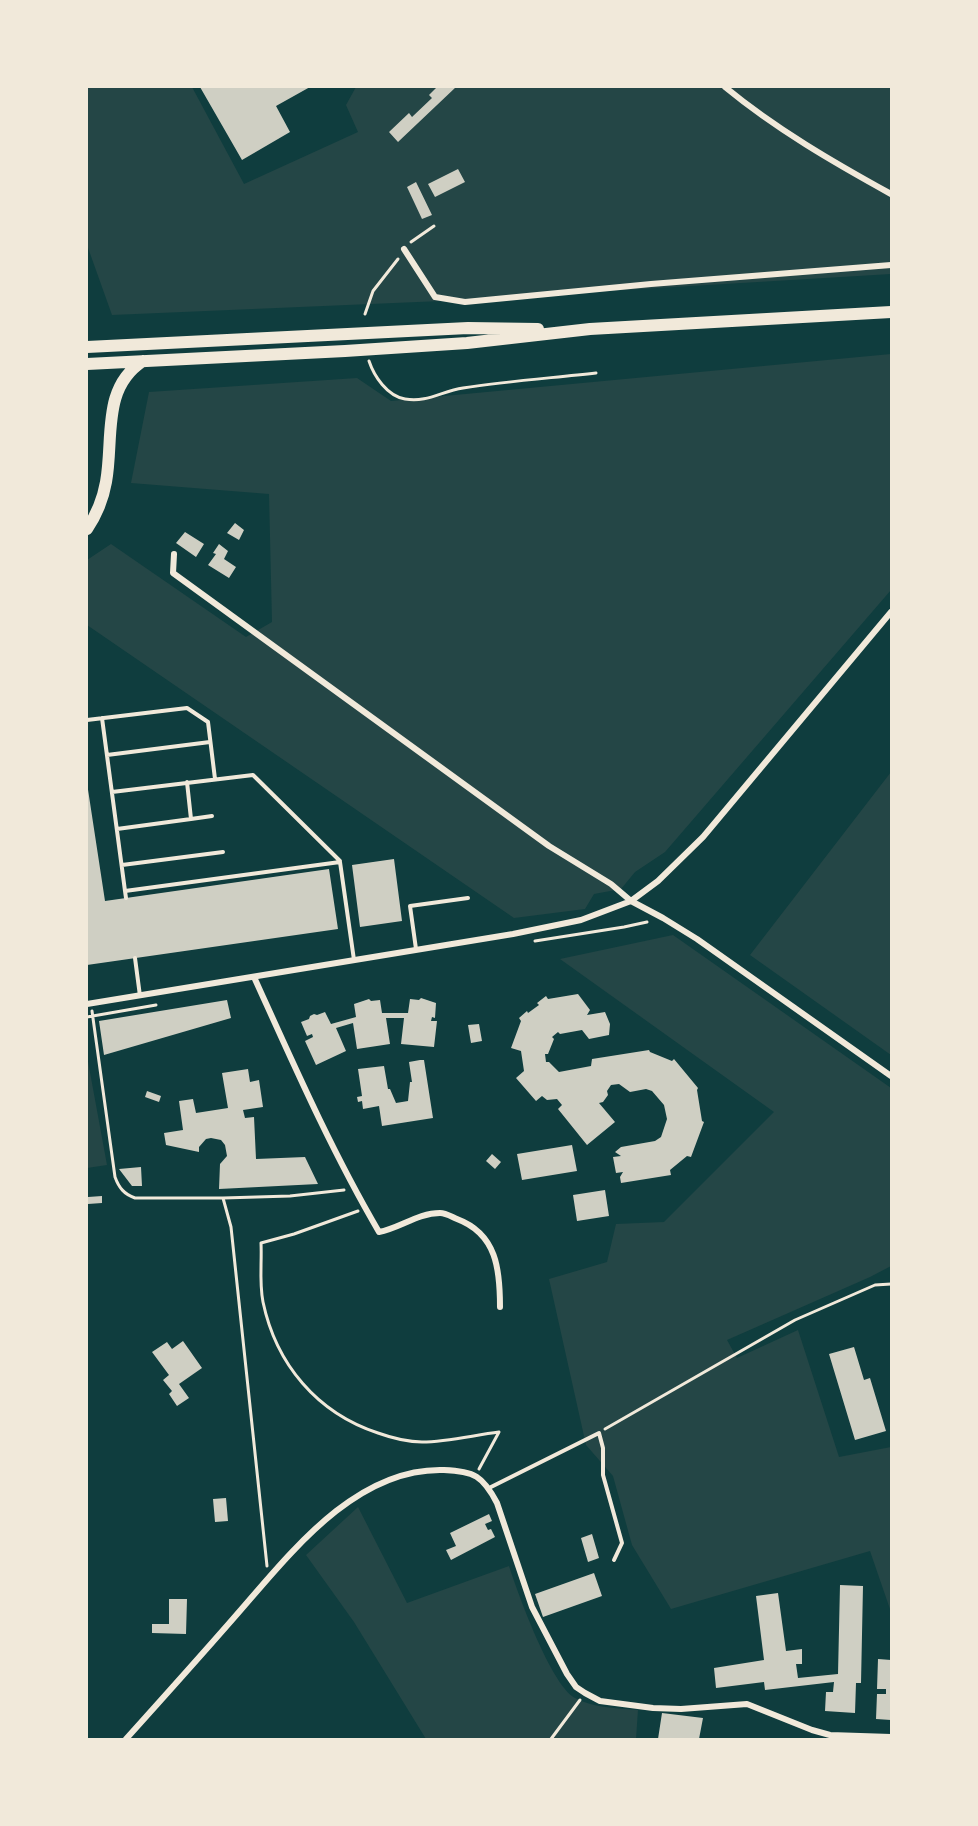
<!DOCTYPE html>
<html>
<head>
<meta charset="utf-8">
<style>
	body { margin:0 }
	#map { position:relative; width:978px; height:1826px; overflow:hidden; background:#0f3d3e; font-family:"Work Sans",sans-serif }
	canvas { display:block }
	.frame { position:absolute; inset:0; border:88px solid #f1e9da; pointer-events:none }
</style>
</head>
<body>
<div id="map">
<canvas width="978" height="1826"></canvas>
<div class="frame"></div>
</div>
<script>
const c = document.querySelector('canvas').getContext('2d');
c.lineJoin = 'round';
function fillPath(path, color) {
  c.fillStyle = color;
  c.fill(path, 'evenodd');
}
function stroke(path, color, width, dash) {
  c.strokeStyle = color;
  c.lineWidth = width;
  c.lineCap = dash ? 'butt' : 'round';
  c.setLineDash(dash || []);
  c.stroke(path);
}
fillPath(new Path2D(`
	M87 87H192L244 184 358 132 346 105 356 87H891V274L441 301 112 315 87 245Z
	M891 354V590L665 852 635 872 621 889 594 894 585 909 514 918 87 625V560L111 544 246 637 272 622 269 494 131 483 149 392 357 378 391 401Z
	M891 772V1055L750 955Z
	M673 935 891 1088V1266L870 1277 727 1340 737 1358 798 1330 839 1457 891 1447V1612L870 1551 671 1609 632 1545 613 1476 586 1445 549 1279 607 1262 616 1224 664 1222 774 1112 560 959Z
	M87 1056 107 1165 87 1168Z
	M358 1507 407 1603 509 1566C518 1594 551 1685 575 1698 593 1708 617 1708 638 1710L636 1739H426L354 1622 306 1555Z`), '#244646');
fillPath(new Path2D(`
	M200 87H310L276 106 290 132 242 160Z
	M437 87H456L398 142 389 132 409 113 412 117 432 98 429 95Z
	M458 169 465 182 435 197 428 184Z
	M416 182 432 215 422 219 407 187Z
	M235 523 244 530 239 540 227 533Z
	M185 532 204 544 196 557 176 543Z
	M219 544 228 551 224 559 236 567 229 578 208 565 216 554 213 553Z
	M87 783 105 901 329 869 338 929 87 965Z
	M394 859 402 921 360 927 352 865Z
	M578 994 590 1010 587 1015 605 1012 610 1024 609 1035 589 1039 582 1030 560 1034 558 1032 552 1037 554 1039 548 1054H545L546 1062H549L559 1072 591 1066 592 1059 649 1050 650 1052 672 1061 674 1059 698 1088 697 1090 702 1121 704 1122 691 1157 687 1156 670 1170 671 1175 621 1183 620 1177 623 1172 616 1173 613 1157 621 1156 615 1152 621 1147 655 1141 661 1137 667 1119 664 1105 652 1091 646 1089 630 1092 619 1084 611 1085 607 1091 608 1095 603 1102 599 1103 615 1122 587 1145 558 1109 562 1105 557 1099 547 1100 542 1096 536 1101 516 1078 524 1071 521 1051 511 1048 521 1021 519 1018 527 1011 528 1013 539 1005 537 1003 546 996 548 999Z
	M421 998 436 1003 435 1018 432 1017 431 1021H437L434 1047 401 1044 404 1018H386L390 1044 357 1049 353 1023 336 1028 346 1051 316 1065 305 1041 313 1037 312 1034 307 1036 301 1022 309 1019 310 1016 314 1014 317 1015 325 1012 331 1024 356 1017 354 1004 369 999 371 1001 380 1000 382 1013H408L410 999 419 1000Z
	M227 1000 231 1018 104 1055 99 1021Z
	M479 1024 482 1041 471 1043 468 1025Z
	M420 1060H424L433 1118 382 1126 379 1106 363 1109 362 1101 358 1102 357 1097 362 1096 358 1069 384 1066 388 1089H390L396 1103 408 1101 410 1082H412L409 1062Z
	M248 1069 250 1082 259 1080 263 1107 243 1110 245 1118 254 1117 256 1159 305 1157 318 1184 219 1189 220 1164 227 1156 225 1145 221 1140 211 1138 206 1139 199 1147V1152L166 1145 164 1133 183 1130 179 1101 193 1099 196 1113 228 1108 222 1073Z
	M147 1091 161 1096 159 1102 145 1097Z
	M572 1145 577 1171 522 1180 517 1154Z
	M492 1154 501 1162 495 1169 486 1161Z
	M141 1167 142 1186H132L119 1169Z
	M605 1190 609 1216 577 1221 573 1195Z
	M102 1196V1203L88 1204V1197Z
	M183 1341 202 1368 179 1384 189 1398 177 1406 169 1394 172 1391 163 1380 169 1375 152 1352 167 1342 172 1349Z
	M854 1347 864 1380 870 1378 886 1431 855 1440 829 1354Z
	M226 1498 228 1521 215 1522 213 1499Z
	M489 1514 492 1521 485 1524 488 1530 491 1529 495 1537 451 1560 446 1550 456 1546 450 1533Z
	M592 1534 599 1558 588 1562 581 1538Z
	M594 1573 602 1596 543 1617 535 1594Z
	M840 1585 863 1586 861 1683H856L855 1713 825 1711 826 1692H833L834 1682 765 1690 764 1682 716 1688 714 1668 764 1660 756 1596 778 1593 786 1651 802 1649V1664H796L798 1678 838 1674Z
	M169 1599H187L186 1634 152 1633V1624H169Z
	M878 1659 891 1660V1720L876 1719 877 1694H886V1689H877Z
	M662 1713 703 1718 699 1739H658Z`), '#cfcfc3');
stroke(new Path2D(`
	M411 242 434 226
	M365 314 373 291 398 259
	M369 361C374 376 387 396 405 399 427 403 442 391 463 388 507 381 552 378 596 373
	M535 941 624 927 647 922
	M92 1011 115 1177C119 1188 124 1194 135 1198H223L231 1227 267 1566
	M87 1017 156 1005
	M223 1198 290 1196 344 1190
	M358 1211 294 1234 261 1243C262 1263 259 1282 263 1302 276 1364 317 1413 378 1433 392 1438 407 1442 422 1442 448 1442 474 1435 499 1432L479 1469
	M605 1429 795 1320 875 1285 891 1284
	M551 1739 580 1700`), '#f1e9da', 3);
stroke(new Path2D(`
	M102 718 125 891 340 862 354 960
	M87 720 187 708 208 722 215 779
	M107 755 210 742
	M112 792 253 775 340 861
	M191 819 212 816
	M117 829 191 819 187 782
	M122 865 223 852
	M125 891 126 898
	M416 949 410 906 468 898
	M135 958 140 996
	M489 1488 599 1433 603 1448V1475L622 1543 614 1560`), '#f1e9da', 4);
stroke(new Path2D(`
	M725 87C776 129 833 162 891 194
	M404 249 435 297 465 302 651 284 891 265
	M174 554 173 573 549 846 611 884 631 901 663 918 697 939 891 1076
	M254 977C293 1063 331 1150 379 1232 400 1228 418 1213 440 1213 446 1213 452 1217 457 1219 497 1234 500 1270 500 1307
	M87 1004 513 934 581 920 631 901 658 881 703 837 891 612
	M126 1739C162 1699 197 1660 232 1620 286 1559 353 1467 444 1470 474 1471 483 1476 497 1503L532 1607 567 1674 576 1687 585 1693 600 1701 653 1708 681 1709 747 1704 812 1730 830 1735 891 1737`), '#f1e9da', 6);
stroke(new Path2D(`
	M87 347 468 328 538 329
	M87 364 345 351 467 343 590 329 891 312
	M87 529C97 514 103 499 106 482 114 439 101 388 143 361`), '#f1e9da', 12);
</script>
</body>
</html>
